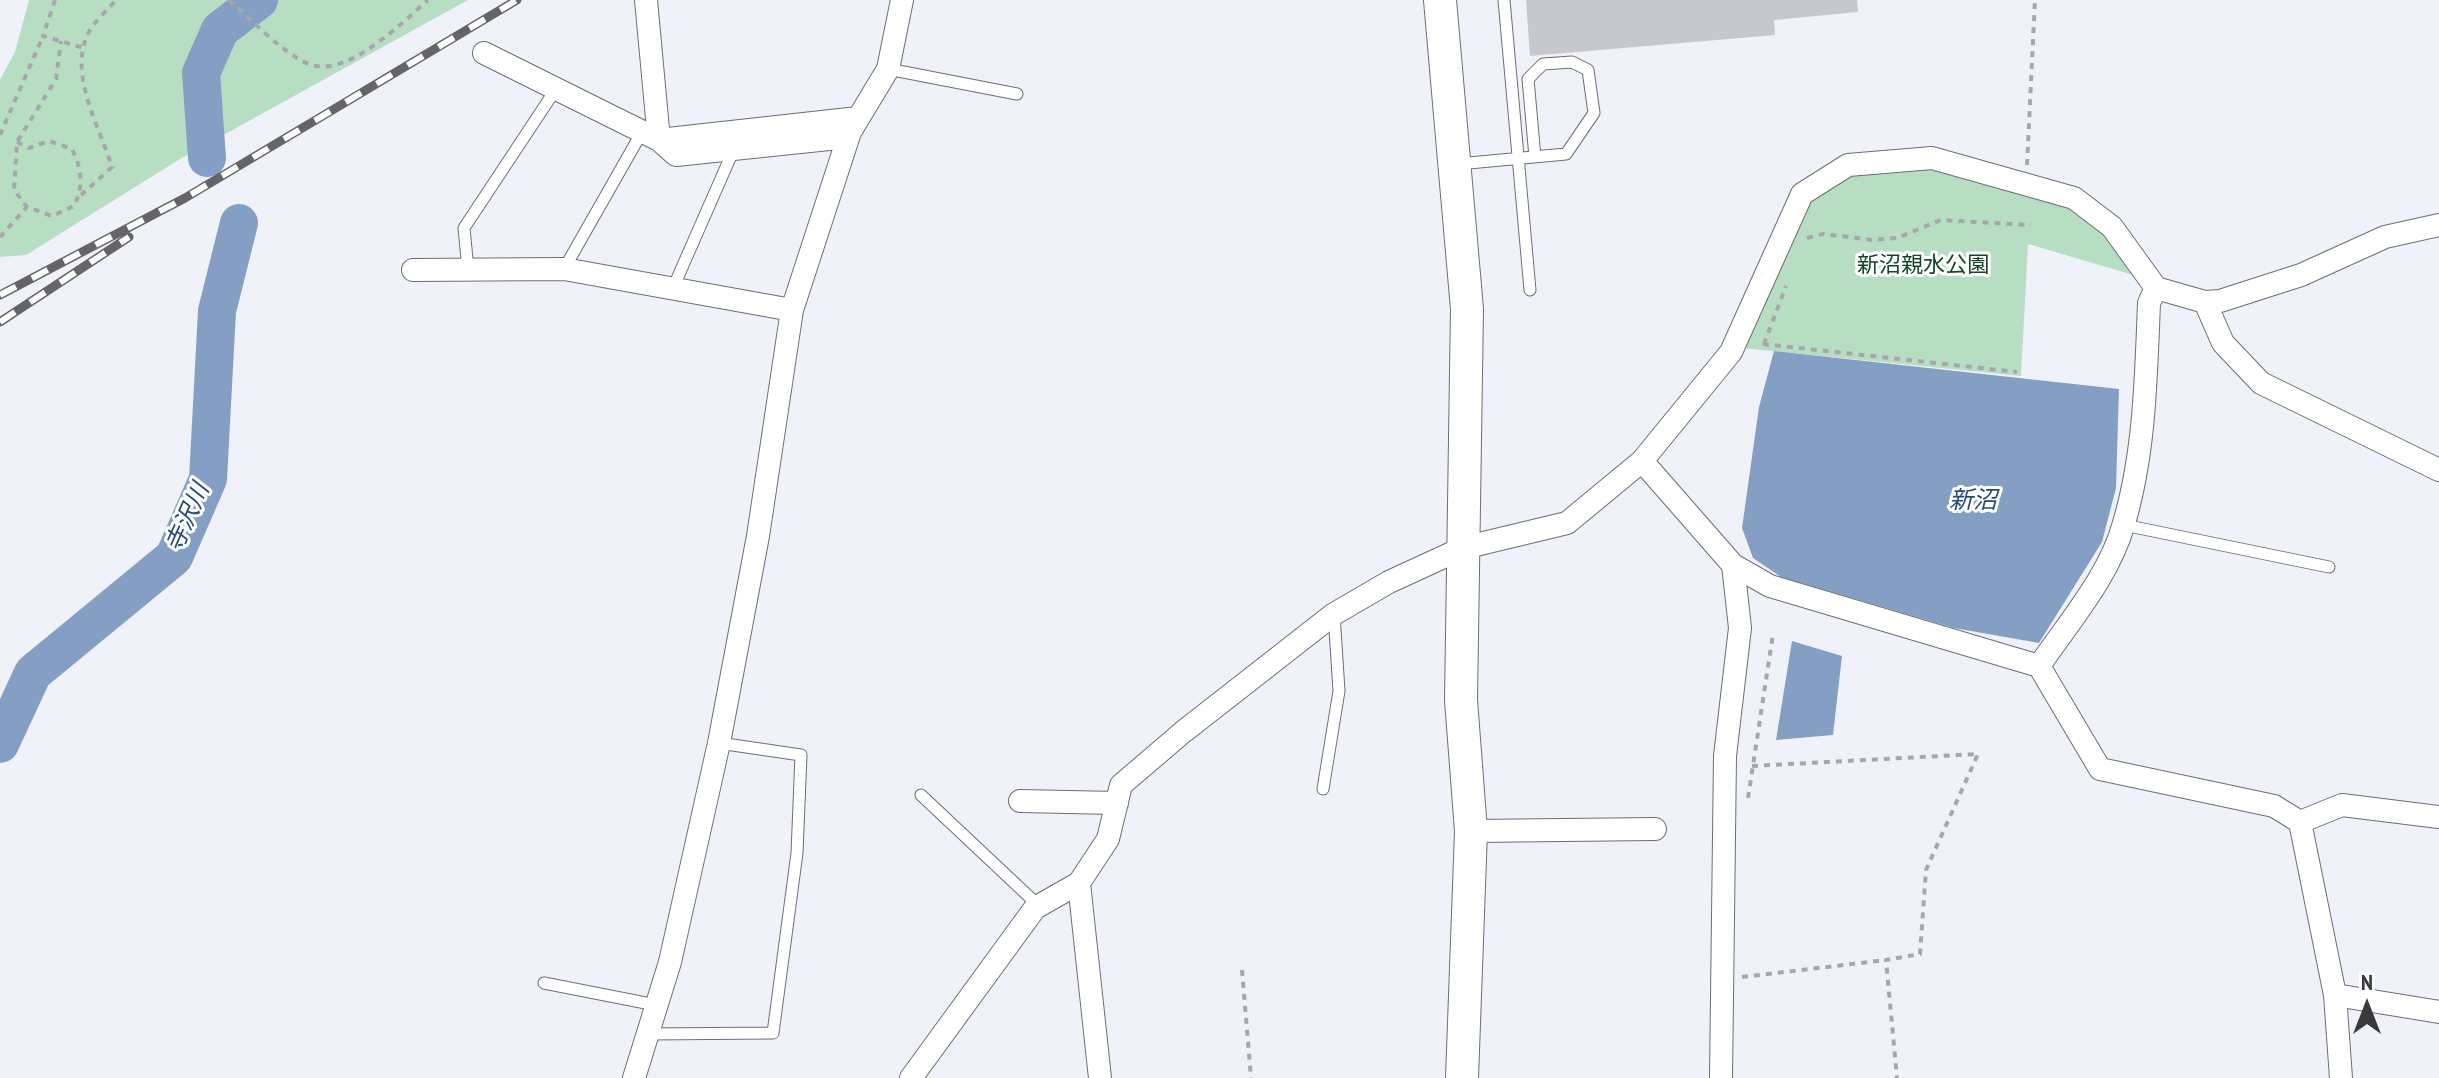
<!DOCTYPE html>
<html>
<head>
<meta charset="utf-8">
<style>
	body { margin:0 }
	#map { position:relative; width:2439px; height:1078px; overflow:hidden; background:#f0f2f9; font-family:"PT Sans Narrow",sans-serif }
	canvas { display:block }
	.north { position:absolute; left:2327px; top:966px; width:80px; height:80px; -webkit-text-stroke:6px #fff; paint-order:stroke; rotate:0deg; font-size:22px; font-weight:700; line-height:32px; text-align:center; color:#39393c }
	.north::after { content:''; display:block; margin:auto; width:28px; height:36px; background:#39393c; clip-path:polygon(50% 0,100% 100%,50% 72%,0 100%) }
</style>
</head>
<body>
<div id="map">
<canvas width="2439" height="1078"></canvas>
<div class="north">N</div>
</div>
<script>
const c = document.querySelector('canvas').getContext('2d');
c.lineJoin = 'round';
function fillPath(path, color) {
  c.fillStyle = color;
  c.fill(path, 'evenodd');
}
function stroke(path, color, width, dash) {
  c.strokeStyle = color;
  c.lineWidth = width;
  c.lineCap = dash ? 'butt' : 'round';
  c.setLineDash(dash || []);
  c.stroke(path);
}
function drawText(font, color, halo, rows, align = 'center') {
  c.font = font + ' "PT Sans Narrow","Noto Sans JP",sans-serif';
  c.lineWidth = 6;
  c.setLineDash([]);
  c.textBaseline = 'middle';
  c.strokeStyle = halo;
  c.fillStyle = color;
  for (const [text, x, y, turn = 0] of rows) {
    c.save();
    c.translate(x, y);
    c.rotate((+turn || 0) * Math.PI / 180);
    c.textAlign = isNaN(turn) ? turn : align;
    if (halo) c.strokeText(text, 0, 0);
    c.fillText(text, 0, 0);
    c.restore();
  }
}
fillPath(new Path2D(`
	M29 0H468L180 159 26 255 0 257V80L15 52Z
	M1931 166 2072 204 2107 231 2137 276 2028 244 2021 376 1742 348 1807 199 1853 174Z`), '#b7dec3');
fillPath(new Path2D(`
	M1774 351 2119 389 2116 488 2102 542 2039 643 1954 628 1781 577 1753 558 1742 528 1759 407Z
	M1792 641 1842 656 1833 735 1776 740Z`), '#859fc4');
stroke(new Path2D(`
	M207 158 201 73 220 30 259 0
	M0 744 33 673 174 557 208 479 217 311 239 223`), '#859fc4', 38);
fillPath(new Path2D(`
	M1526 0H1857L1858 12 1774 20 1775 35 1530 56Z`), '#c6c8ce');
const lane = new Path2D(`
	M1504 0 1530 290
	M888 69 1017 94
	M1458 164 1566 154 1594 113 1588 70 1572 62 1543 64 1528 79 1535 157
	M564 269 642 132
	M468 270 464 228 556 89
	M673 288 734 149
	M2124 525 2329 567
	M1323 789 1339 691 1334 614
	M921 795 1039 906
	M544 983 656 1005
	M648 1034 773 1033 797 853 801 755 719 743`);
const street = new Path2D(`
	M646 0 659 140
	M484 53 659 140 676 155 848 137
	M659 140 858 118
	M413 270 564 269 792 310
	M2205 302 2223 343 2261 383 2439 470
	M1642 461 1733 565 1770 586 2039 666 2100 769 2274 806 2300 822 2335 995 2341 1078
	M2039 666C2069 622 2110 575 2124 523 2145 452 2146 376 2149 303L2156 288
	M1020 801 1117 803
	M2300 822 2342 805 2439 817
	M1471 831 1655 829
	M1079 883 1100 1078
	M2335 995 2439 1012
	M634 1078 670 962 719 743 758 536 792 310 850 132 888 69 902 0
	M911 1078 1035 908 1079 883 1108 839 1121 785 1183 732 1334 614 1389 582 1463 548 1567 523 1642 461 1731 352 1802 194 1848 165 1932 158 2074 198 2112 227 2156 288 2205 302 2220 301 2301 275 2385 237 2439 225
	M1721 1078 1725 756 1740 628 1733 565`);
const secondary = new Path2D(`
	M1440 0 1467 309 1461 700 1471 831 1462 1078`);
stroke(lane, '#6d6e74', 13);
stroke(street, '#6d6e74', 24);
stroke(secondary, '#6d6e74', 34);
stroke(new Path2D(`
	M55 0 43 36 84 48
	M229 0C251 19 286 57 312 65 348 77 403 22 428 0
	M0 135 43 36
	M17 142 29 148 49 141 72 149C82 170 84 185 74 206L52 216 27 207 14 190 17 142 56 79 61 41
	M2027 165 2035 0
	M81 195 112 167C100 128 68 74 88 34 93 22 108 10 116 0
	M0 237 27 207
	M1807 238 1823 234 1873 240 1897 238 1941 220 2031 225
	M1763 344 2017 372
	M1764 344 1786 286
	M1752 766 1978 754 1926 870 1920 954 1886 960 1897 1078
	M1748 798 1773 634
	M1242 970 1251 1078
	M1742 977 1886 960`), '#a6a7ad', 4, [6, 6]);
stroke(lane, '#fff', 11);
stroke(street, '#fff', 22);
stroke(secondary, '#fff', 32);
const rail = new Path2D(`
	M0 295 185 198 517 0
	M0 322 129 237`);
stroke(rail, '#656569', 9);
stroke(rail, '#fff', 6, [18]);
drawText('22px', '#114428', '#fff', [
	["新沼親水公園",1923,266]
]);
drawText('italic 24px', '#274a7b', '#fff', [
	["新沼",1973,501],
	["寺沢川",188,518,-66]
]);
</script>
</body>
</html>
